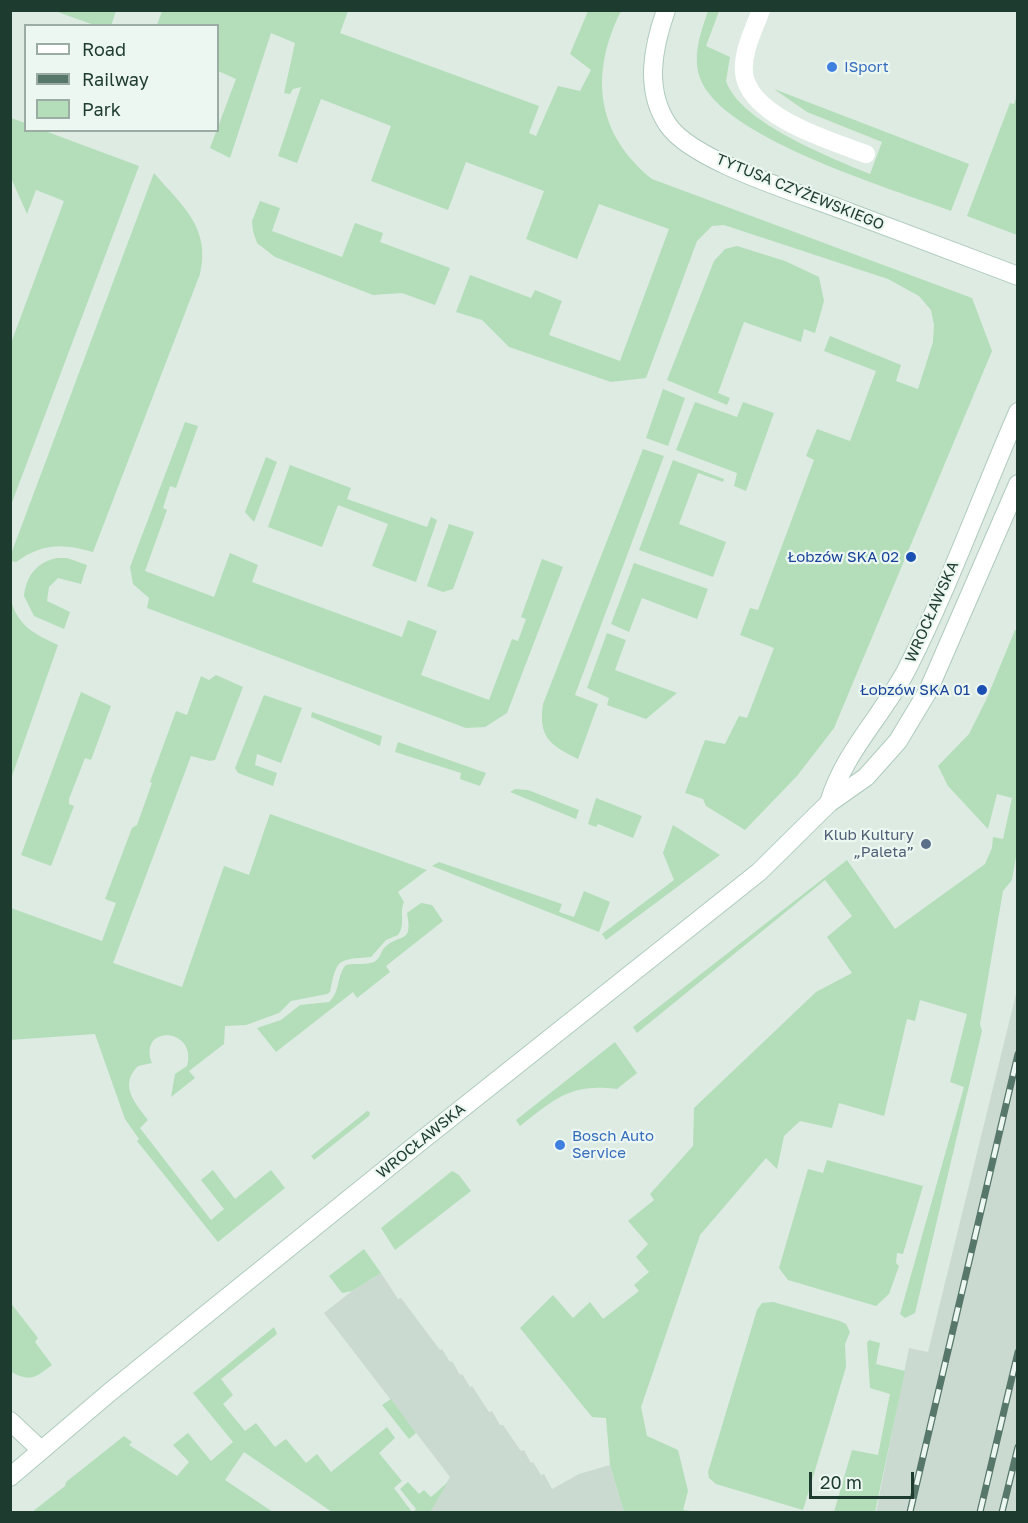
<!DOCTYPE html>
<html>
<head>
<meta charset="utf-8">
<style>
	body { margin:0 }
	#map { position:relative; width:1028px; height:1523px; overflow:hidden; background:#ddebe3; font-family:"Golos Text",sans-serif }
	canvas { display:block }
	.frame { position:absolute; inset:0; border:12px solid #1d3b2f; pointer-events:none }
	.legend { position:absolute; left:24px; top:24px; width:195px; height:108px; box-sizing:border-box; background:#edf7f1; border:2px solid #9aaca3; margin:0; padding:8px 10px; list-style:none; font-size:18px; color:#1d3b2f }
	.legend li { display:flex; align-items:center; gap:12px; height:30px }
	.legend b { width:30px; border:2px solid #9aaca3 }
	.scale { position:absolute; left:809px; top:1472px; width:105px; height:27px; box-sizing:border-box; border:3px solid #1d3b2f; border-top:0; padding-left:8px; font-size:18px; line-height:21px; white-space:nowrap; color:#1d3b2f; -webkit-text-stroke:4px #edf7f1; paint-order:stroke }
</style>
</head>
<body>
<div id="map">
<canvas width="1028" height="1523"></canvas>
<div class="frame"></div>
<ul class="legend">
<li><b style="height:8px;background:#fff"></b>Road</li>
<li><b style="height:8px;background:#57776a"></b>Railway</li>
<li><b style="height:16px;background:#b3deb9"></b>Park</li>
</ul>
<div class="scale">20 m</div>
</div>
<script>
const c = document.querySelector('canvas').getContext('2d');
c.lineJoin = 'round';
function fillPath(path, color) {
  c.fillStyle = color;
  c.fill(path, 'evenodd');
}
function stroke(path, color, width, dash) {
  c.strokeStyle = color;
  c.lineWidth = width;
  c.lineCap = dash ? 'butt' : 'round';
  c.setLineDash(dash || []);
  c.stroke(path);
}
function drawText(font, color, halo, rows, align = 'center') {
  c.font = font + ' "Golos Text",sans-serif';
  c.lineWidth = 4.5;
  c.setLineDash([]);
  c.textBaseline = 'middle';
  c.strokeStyle = halo;
  c.fillStyle = color;
  for (const [text, x, y, turn = 0] of rows) {
    c.save();
    c.translate(x, y);
    c.rotate((+turn || 0) * Math.PI / 180);
    c.textAlign = isNaN(turn) ? turn : align;
    if (halo) c.strokeText(text, 0, 0);
    c.fillText(text, 0, 0);
    c.restore();
  }
}
fillPath(new Path2D(`
	M1017 990V1512H876L909 1348 928 1352Z
	M381 1273 398 1299 401 1298 440 1350 442 1349 450 1362 452 1361 460 1375 462 1374 470 1387 472 1386 489 1412 492 1411 500 1425H503L521 1451 524 1450 531 1463 533 1462 541 1475 544 1474 552 1489 579 1474 610 1465 624 1512H429L450 1477 324 1313 352 1291Z`), '#cbdad1');
fillPath(new Path2D(`
	M55 11H116L111 26 94 25Z
	M162 11H348L340 33 539 106 529 133 536 136 558 86 580 91 591 70 570 54 588 11H621C590 73 595 133 652 179L972 298 992 351 834 728 797 776 745 830 706 806 703 799 685 793 705 740 725 744 739 716 747 718 774 648 740 635 750 608 758 610 814 460 806 456 817 429 850 441 876 371 824 351 830 336 901 365 896 381 918 389 933 342 934 325 931 310 919 296 888 279 724 225 712 226 697 241 646 378 611 382 509 347 482 320 456 312 470 275 531 298 535 290 562 301 549 335 620 361 669 229 599 204 577 259 526 239 544 191 466 162 448 210 371 181 391 126 321 99 297 163 278 156 301 87 293 89 290 94 284 93 295 43 271 33 230 158 210 148 236 79 218 71V26L157 25Z
	M708 11H719L706 46 730 57 726 81C740 123 832 158 870 174L882 142 807 112 774 89 969 164 951 211C893 189 721 138 700 78 692 55 701 32 708 11Z
	M1017 95V235L967 216 1010 103 1014 104Z
	M11 118 25 123 26 130 45 131 139 166 11 505V343L64 201 36 190 27 214 11 178Z
	M154 173C182 206 211 227 200 274L93 552C63 543 42 543 16 562L11 561V554Z
	M260 201 280 208 272 231 342 257 355 223 383 233 380 242 450 268 435 305 402 293 373 295 275 257 257 243 253 231 252 221Z
	M737 246 785 261 819 277 824 301 815 333 804 329 801 342 744 322 718 393 730 398 727 405 667 380 714 261 725 249Z
	M663 389 685 398 668 446 646 438Z
	M695 402 737 417 743 402 774 413 746 491 734 486 737 473 676 450Z
	M185 422 198 426 176 488 170 486 163 508 167 510 145 571 214 597 230 553 258 565 252 582 402 637 408 620 437 631 421 675 489 700 512 639 518 641 526 619 521 617 542 559 563 567 507 713 485 727 466 728 147 608 149 598 133 584 130 567Z
	M643 449 664 456 575 695 598 704 578 759C550 745 538 737 543 704Z
	M266 457 277 462 254 522 245 512Z
	M673 460 724 479 723 482 698 473 679 524 726 542 713 577 639 550Z
	M290 465 351 488 347 499 427 527 431 517 437 520 416 582 372 566 388 524 338 505 322 547 268 527Z
	M449 524 474 532 453 589 443 592 427 586Z
	M57 558H67L87 565 81 584 58 578 49 587 47 601 70 612 64 629 34 616 24 596C26 576 37 562 57 558Z
	M634 563 708 589 697 619 642 598 629 632 611 624Z
	M11 601C19 627 35 634 58 645L11 779Z
	M1015 630 1018 631 1017 851 1012 880 1003 891 980 1024 982 1031 915 1313 905 1318 900 1314 964 1087 950 1082 967 1014 920 1000 915 1021 907 1019 884 1116 839 1103 832 1128 800 1121 784 1136 777 1169 766 1158 700 1235 641 1407 647 1436 678 1450 688 1491 683 1510 699 1512H624L610 1465 606 1418 592 1417 520 1328 553 1295 573 1318 590 1302 603 1319 639 1291 634 1285 649 1272 636 1257 648 1244 628 1221 654 1200 650 1194 693 1146 694 1108 816 992 852 973 827 937 852 916 825 880 637 1033 633 1027 847 860 895 929 985 864 992 848 993 837 1003 839 1012 798 997 794 988 829 948 786 938 766 969 734 987 698Z
	M607 633 626 640 615 670 677 693 646 719 607 705 609 698 587 688Z
	M216 675 243 687 215 760 210 761 191 756 113 963 182 987 224 866 249 875 270 814 427 870 398 892 404 902C399 913 406 924 398 935L386 940 371 957C338 960 337 957 330 992L327 994 291 1001 279 1013 246 1025 225 1026 224 1044 189 1071 195 1078 171 1097 175 1074 187 1066C198 1027 137 1024 152 1063L138 1066C119 1085 134 1102 148 1120L140 1128 211 1220 224 1209 201 1180 213 1170 235 1199 271 1170 285 1188 218 1242 137 1141 139 1139 125 1119 95 1034 10 1040 11 908 102 941 116 903 105 899 132 828 137 825 152 783 150 782 176 711 187 715 201 676 209 680Z
	M81 692 111 706 91 760 85 758 69 799V804L74 806 51 866 21 855Z
	M264 695 302 708 281 763 257 754 255 765 277 773 273 786 238 773 235 768Z
	M312 712 382 736 380 746 311 717Z
	M398 742 486 773 480 786 460 779 461 773 395 752Z
	M515 789 528 790 579 810 576 819 510 792Z
	M596 798 642 816 633 838 598 824 596 827 588 824Z
	M673 825 720 855 606 940 602 934 674 880 663 853Z
	M439 862 562 904 559 912 574 917 584 891 610 902 599 932 432 866Z
	M421 903 432 905 443 921 386 966 390 972 357 998 353 992 276 1052 257 1028 281 1020 300 1005 329 1002C341 991 336 976 346 965 354 963 366 965 374 962 381 958 380 952 385 947 400 933 413 945 407 913Z
	M615 1042 637 1073 617 1089C570 1083 555 1099 520 1126L516 1120Z
	M367 1111 370 1112 369 1116 314 1160 311 1156Z
	M827 1160 923 1186 903 1254 897 1253 896 1263 899 1266 889 1294 876 1306 788 1280 779 1268 808 1169 823 1173Z
	M452 1171 459 1175 471 1191 395 1250 381 1228Z
	M364 1249 381 1273 352 1291 342 1293 329 1276Z
	M10 1302 38 1338 35 1342 52 1365C35 1378 31 1382 11 1372Z
	M773 1302 840 1321 846 1324 850 1332 845 1344 846 1367 803 1510 716 1484 709 1478 708 1472 757 1310 762 1303Z
	M274 1327 277 1334 221 1379 233 1395 223 1404 245 1431 256 1423 275 1447 286 1439 306 1463 317 1454 331 1472 387 1427 395 1438 379 1453 402 1481 394 1488 412 1512H332L244 1452 225 1480 273 1512H32L65 1486 66 1482 124 1436 132 1442 129 1445 177 1476 189 1462 173 1445 188 1433 211 1461 233 1442 193 1393Z
	M869 1340 880 1343 876 1364 905 1371 875 1512H834L852 1450 878 1455 890 1394 870 1388 867 1343Z
	M391 1399 416 1433 409 1439 382 1405Z
	M408 1482 419 1494 424 1490 431 1497 448 1482 430 1512H413L416 1509 400 1489Z`), '#b3deb9');
const secondary = new Path2D(`
	M666 10C653 47 644 90 668 125 694 163 806 195 851 213 906 234 962 255 1018 276
	M829 803C844 752 883 715 907 669 949 586 981 497 1018 412
	M10 1421 41 1450
	M10 1477 110 1392 406 1153 759 872 829 803 866 777 898 741 928 691 1018 484`);
stroke(secondary, '#afcbbd', 20);
stroke(new Path2D(`
	M761 10C754 30 742 51 744 73 749 117 831 141 866 154`), '#fff', 18);
stroke(secondary, '#fff', 18);
const rail = new Path2D(`
	M910 1512 1018 1054
	M980 1512 1018 1352
	M1002 1512 1018 1447`);
stroke(rail, '#57776a', 7);
stroke(rail, '#edf7f1', 4.5, [14]);
for (const [x, y, r, color] of [
	[832,67,6,"#3f7fe0"],
	[911,557,6,"#1a4fb4"],
	[982,690,6,"#1a4fb4"],
	[926,844,6,"#5c6f8a"],
	[560,1145,6,"#3f7fe0"]
]) {
  const dot = new Path2D();
  dot.arc(x, y, r, 0, 2 * Math.PI);
  c.fillStyle = color;
  c.fill(dot);
  stroke(dot, '#edf7f1', 2);
}
drawText('15px', '#366cbe', '#edf7f1', [
	["ISport",844,67],
	["Bosch Auto",572,1136],
	["Service",572,1153]
], 'left');
drawText('15px', '#1d3b2f', '#edf7f1', [
	["TYTUSA CZYŻEWSKIEGO",800,192,22],
	["WROCŁAWSKA",932,612,-66],
	["WROCŁAWSKA",421,1141,-39]
]);
drawText('15px', '#164399', '#edf7f1', [
	["Łobzów SKA 02",899,557],
	["Łobzów SKA 01",970,690]
], 'right');
drawText('15px', '#4e5e75', '#edf7f1', [
	["Klub Kultury",914,835],
	["„Paleta”",914,852]
], 'right');
</script>
</body>
</html>
